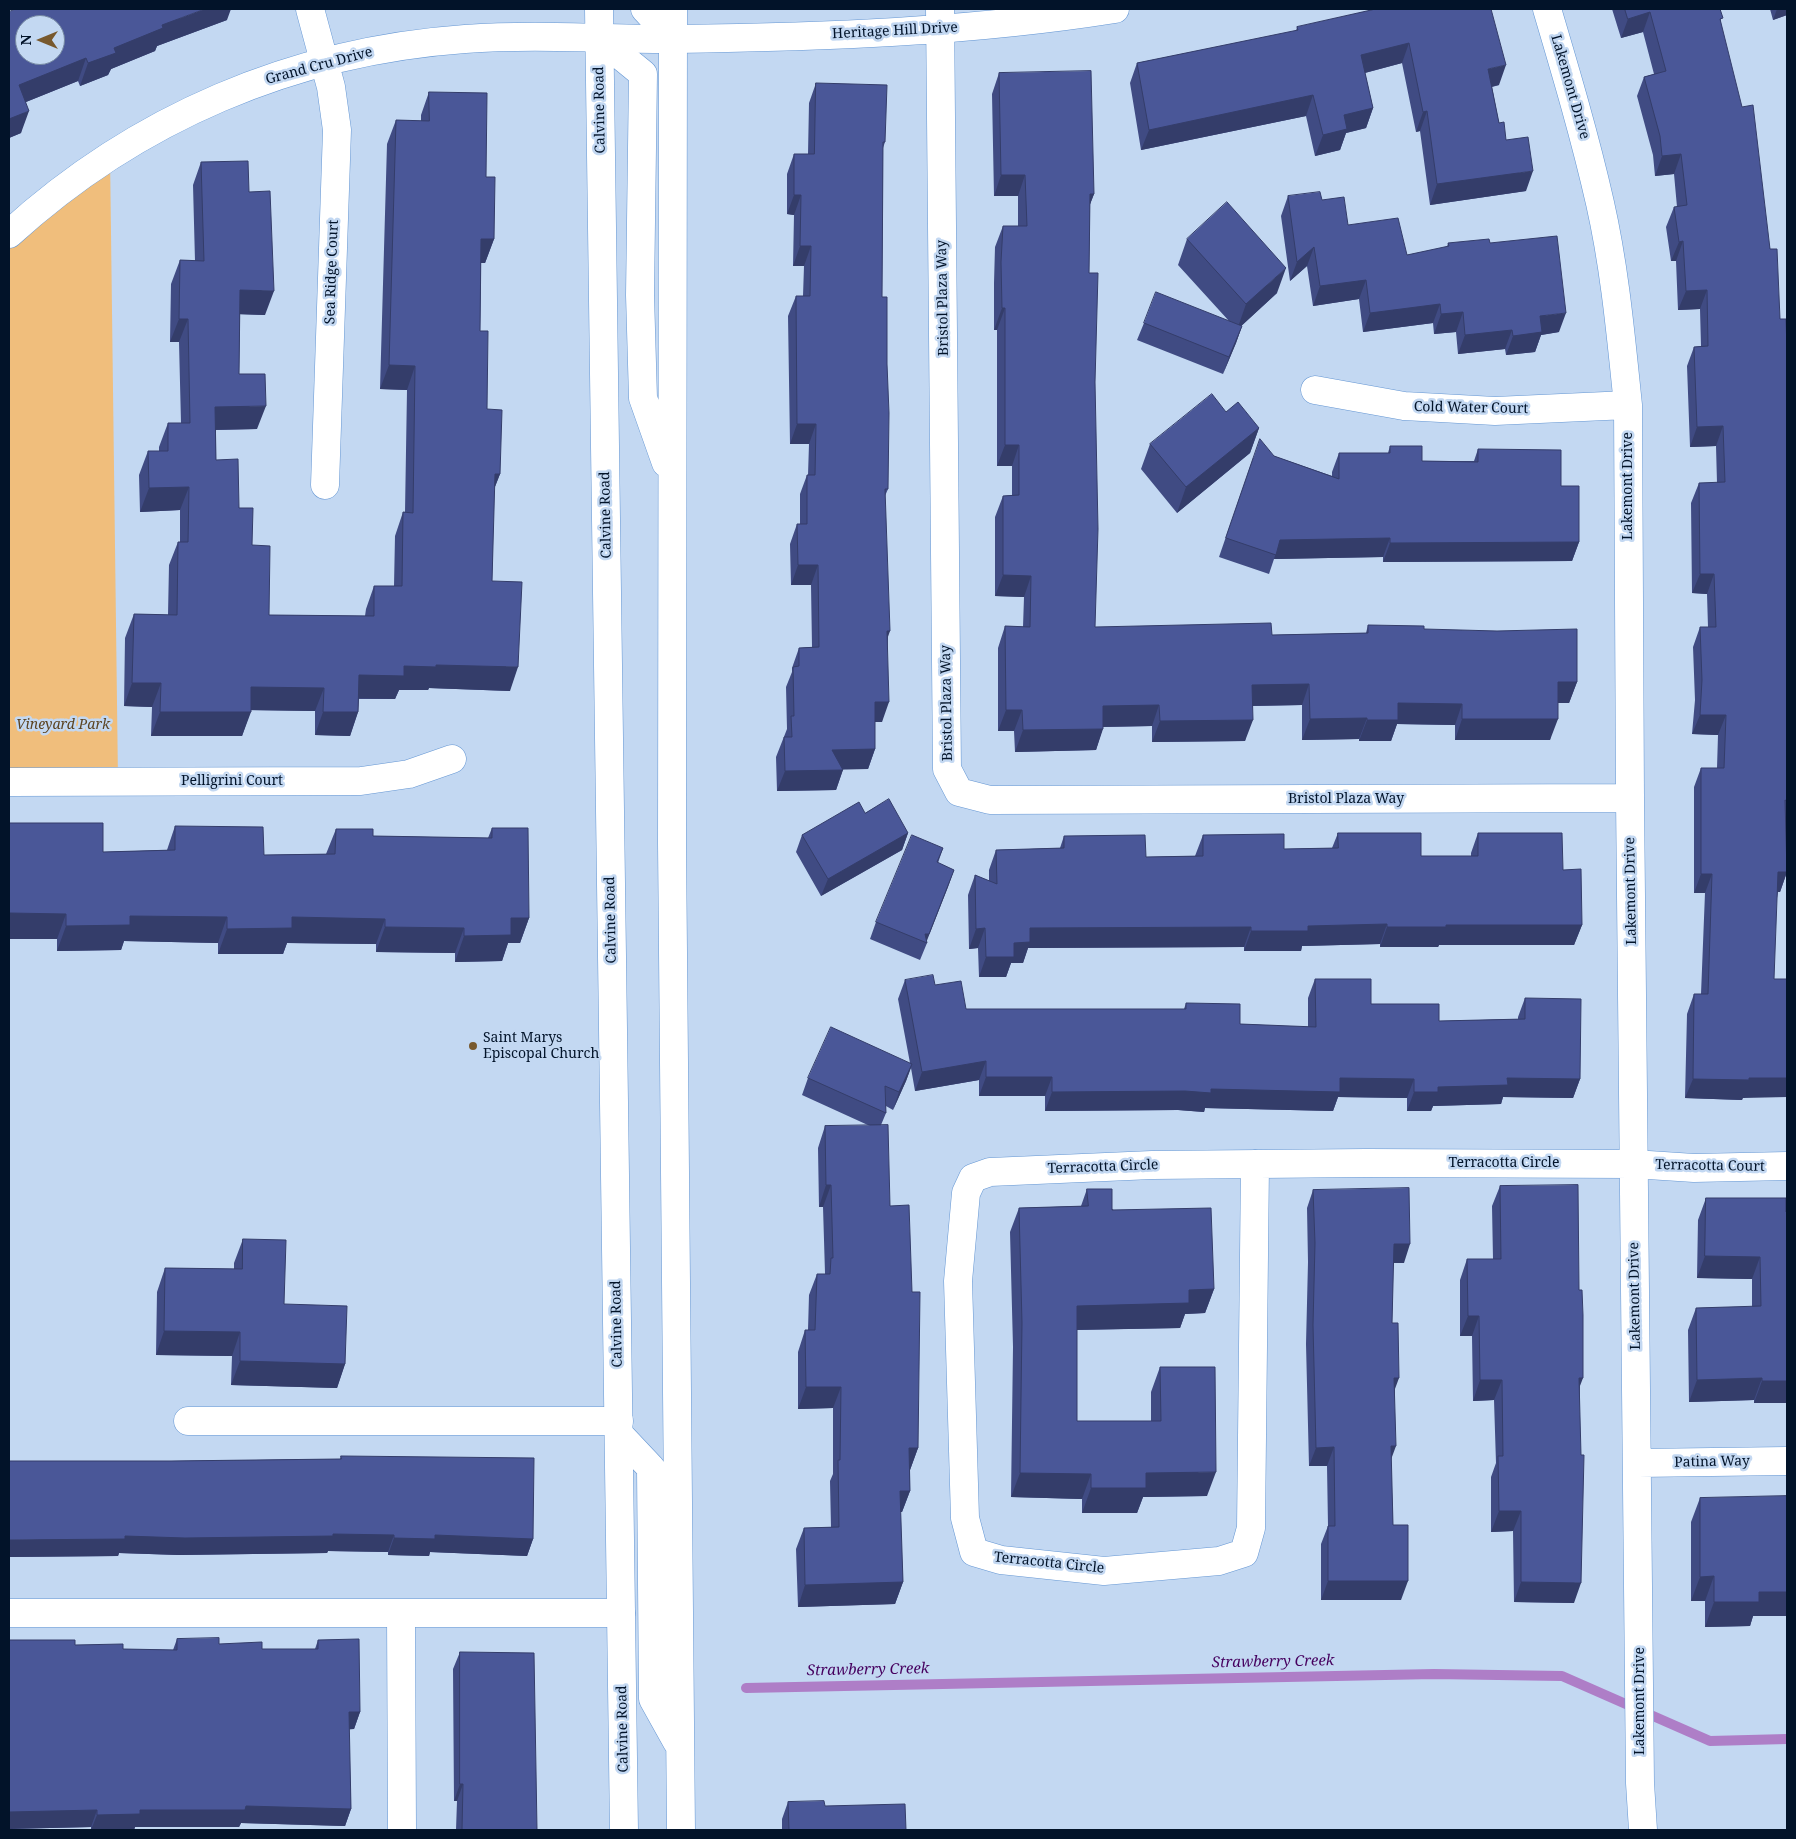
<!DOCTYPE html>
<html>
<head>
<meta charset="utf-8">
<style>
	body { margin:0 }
	#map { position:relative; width:1796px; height:1839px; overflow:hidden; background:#c3d8f2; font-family:"Noto Serif",serif }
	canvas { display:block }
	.frame { position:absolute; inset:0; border:10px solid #021329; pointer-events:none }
	.north { position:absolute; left:15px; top:15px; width:50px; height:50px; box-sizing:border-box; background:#c3d8f2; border:1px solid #7689a2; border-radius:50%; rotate:270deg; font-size:14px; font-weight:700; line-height:20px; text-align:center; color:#021329 }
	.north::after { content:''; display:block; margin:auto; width:18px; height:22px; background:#78592e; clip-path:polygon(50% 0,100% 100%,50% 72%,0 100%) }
</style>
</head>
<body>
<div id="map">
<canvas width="1796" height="1839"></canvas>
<div class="frame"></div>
<div class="north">N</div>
</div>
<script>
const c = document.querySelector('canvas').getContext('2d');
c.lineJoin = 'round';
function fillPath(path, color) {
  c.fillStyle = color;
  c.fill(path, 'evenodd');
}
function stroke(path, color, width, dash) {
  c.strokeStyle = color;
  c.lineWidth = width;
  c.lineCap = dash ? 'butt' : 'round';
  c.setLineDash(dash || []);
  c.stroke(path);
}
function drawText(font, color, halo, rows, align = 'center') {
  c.font = font + ' "Noto Serif",serif';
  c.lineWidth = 5;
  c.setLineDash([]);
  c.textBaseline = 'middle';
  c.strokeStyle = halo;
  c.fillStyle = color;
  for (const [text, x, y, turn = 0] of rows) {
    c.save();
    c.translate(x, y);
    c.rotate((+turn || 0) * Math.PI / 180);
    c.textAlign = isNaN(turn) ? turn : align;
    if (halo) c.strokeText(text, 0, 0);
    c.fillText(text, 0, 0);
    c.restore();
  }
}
fillPath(new Path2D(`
	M110 155 118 781 9 782V234Z`), '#f0be7c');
stroke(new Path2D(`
	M746 1688 1434 1674 1562 1676 1710 1741 1787 1739`), '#ae7ec7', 10);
const minor = new Path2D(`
	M310 9 331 87 337 130 325 485
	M940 9 947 769 959 792 990 800 1630 798
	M1547 9C1566 73 1585 137 1600 203 1615 269 1621 338 1628 405L1630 798 1640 1783 1643 1830
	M9 234C136 118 294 51 465 39 535 34 605 39 675 39 822 37 970 32 1115 9
	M1315 390 1404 406 1495 411 1628 405
	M9 782 361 781 409 774 452 759
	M1255 1164 1251 1528 1244 1553 1219 1561 1104 1571 1001 1560 974 1552 965 1518 958 1281 966 1193 973 1178 990 1172 1152 1165 1366 1163 1633 1164 1694 1168 1787 1166
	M188 1421H619
	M1638 1463 1787 1461
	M9 1613H621
	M401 1614 402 1830`);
const major = new Path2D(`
	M599 9 624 1830
	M645 9 673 39
	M673 9 672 843 681 1830
	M599 38 643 74 640 295 643 398 666 463
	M619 1434 651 1468 653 1699 677 1742`);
stroke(minor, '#6496d3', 29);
stroke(major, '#6496d3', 29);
stroke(minor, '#fff', 28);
stroke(major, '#fff', 28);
fillPath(new Path2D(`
	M1376 9 1499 85 1492 87 1499 123 1526 191 1430 205 1420 131 1416 132 1402 63 1365 73 1373 108 1366 128 1346 133 1340 150 1315 156 1306 116 1141 150 1130 83 1137 63 1296 31 1297 27Z
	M1612 9H1720L1721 24 1770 249 1780 319 1787 349V822L1786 825 1787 872 1780 892H1778L1742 1100 1685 1098 1687 1014 1694 994H1701L1705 893H1694V787L1701 768H1717L1718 735 1692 734 1695 700 1693 647 1700 627H1708L1707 594 1692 593 1691 503 1699 483H1717L1716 446 1690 447 1687 366 1694 347 1701 346 1700 309 1678 310 1676 261H1671L1666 227 1674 207H1677L1674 174 1655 176 1653 155 1637 96 1644 77 1654 74 1643 32 1621 38Z
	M1770 9H1787V15L1773 20Z
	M9 12 227 20 157 46 155 51 111 69 108 75 80 86 78 81 26 102 21 133 9 138Z
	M999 73 1094 194 1090 204 1089 273 1095 382V627L1272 635 1366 633 1368 625 1424 629 1577 682 1569 703H1558L1550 740H1455V725L1397 724 1391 741H1359V739L1302 740V705L1253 706 1245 741 1152 742V726L1103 727 1096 750 1015 752 1014 731H998V648L1005 626 1023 627 1024 597 995 596V517L1003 496 1012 495V466H997V330H994V283L995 247 1003 226H1018V196H994L992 94Z
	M816 83 885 142 883 148 882 297 887 364 888 489 885 496 888 639 882 722H875V749L868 769H843L836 790 777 791 776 757 787 729 786 687 792 672V668L799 648 812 647 811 585H791L790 544 797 524H800V494L807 475H808L809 444H790L788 316 796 296H803L804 266H793L794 215 787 214V174L794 154H808L809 103Z
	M429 92 486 177 494 239 485 263H481L480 331 487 409 500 474 494 489 492 581 510 691 429 688 428 690H399L395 699H359L358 712 350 736 315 735V711L251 710 242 736H151L152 707 124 706 125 638 134 614 168 615 169 565 178 542H180V510L140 512 139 475 148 451H159V447L168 423H181L179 342H170L171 284 180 260 195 261 193 185 201 162 249 192 265 315 240 314 239 374 257 429 216 430V460L239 508 252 545 269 615 365 616 366 609 374 586H394L395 536 403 512H405L407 390 380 389 387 144 396 120 421 121V115Z
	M1288 196 1322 200 1348 225 1407 255 1447 247 1448 243H1490L1559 332 1541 335 1535 352 1506 355 1505 349 1458 354 1456 332 1434 334 1433 323 1363 332 1359 299 1313 306 1307 266 1290 281 1281 216Z
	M1187 239 1277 293 1241 326H1242L1236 343 1223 374 1137 340 1144 323 1229 321 1178 265Z
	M1226 412 1259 428 1250 453 1177 513 1141 469 1150 444Z
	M1390 446 1422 461H1474L1478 449 1561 486 1579 542 1572 561 1383 562V557L1274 559 1269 574 1219 557 1253 458 1274 456 1332 476V472L1339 453H1388Z
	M865 813 908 833 902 850 821 896 796 852 802 835Z
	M9 823 103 852 167 850 175 826 264 855 326 854 336 829 373 836 488 838 492 828 529 918 520 943H508L502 961 455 962V953L376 952V944L287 943 283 954H218V943L124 941 121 950 57 951V939H9Z
	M1338 833 1421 856H1471V853L1478 833 1563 870 1582 925 1574 945H1439L1438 947H1380V944L1302 946 1301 951H1244V947L1028 948 1023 963H1011L1006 977H979L978 948 969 949 968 895 975 875 989 881V870L996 850 1060 848 1064 836 1146 857 1195 856 1203 835 1284 849 1332 848Z
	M943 848 938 863 954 870 926 941 927 943 920 960 870 939 876 922Z
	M1315 979 1371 1004 1439 1021 1518 1019V1017L1525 998 1580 1079 1573 1098 1503 1097 1501 1104 1433 1106 1431 1111H1407V1098L1338 1097 1333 1111 1205 1108 1204 1112 1178 1110 1045 1111V1096H979V1080L915 1091 911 1068 906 1081 893 1110 886 1106V1113L881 1125 890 1206 918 1448 910 1470V1491L902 1512H900L903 1582 895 1604 798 1607 796 1549 804 1528 831 1527 830 1481 833 1474V1408L798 1409V1352L805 1330H808L809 1295 817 1274H825V1273L823 1207H819L818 1148 825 1126H870L802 1095 808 1078 910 1063 898 999 905 980 935 985 966 1009H1184L1186 1003 1240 1024 1308 1027V998Z
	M1500 1186 1580 1387 1574 1603 1514 1602 1513 1531 1491 1532V1477L1496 1463 1494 1400 1473 1401 1472 1336H1460V1280L1467 1259H1493L1492 1206Z
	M1087 1189 1214 1289 1205 1313 1185 1314 1180 1328 1077 1330V1421H1151V1392L1160 1367 1207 1496 1143 1497 1137 1513H1082V1499L1011 1497 1013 1347 1010 1232 1019 1208 1081 1206Z
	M1313 1190 1404 1263H1393L1392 1323 1395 1390 1391 1459 1393 1525 1401 1600H1321V1544L1328 1526 1327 1466H1309L1306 1344 1308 1262 1307 1208Z
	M1706 1198H1786L1787 1403H1754V1400L1689 1402 1688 1330 1696 1308 1752 1307V1279L1697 1278 1698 1220Z
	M243 1239 284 1304 345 1364 337 1388 231 1385 232 1356 156 1355 157 1292 165 1268 234 1269V1263Z
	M341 1456 533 1539 527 1556 430 1552 429 1556 388 1555V1552L328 1551 327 1553 179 1555 119 1553 118 1556 9 1557 171 1461 340 1459Z
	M1787 1496V1616H1753L1750 1626 1705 1627V1601H1691V1522L1700 1498Z
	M177 1639 262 1649H315L318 1640 360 1712 354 1729H349L351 1809 345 1826 241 1823 239 1827H135L134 1830H91V1827L9 1829V1640L75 1645 123 1649 173 1650Z
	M460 1652 537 1830H456L457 1801H454L453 1669Z
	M788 1802 825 1806 906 1830H782V1819Z`), '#404b83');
fillPath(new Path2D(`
	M205 9H231L227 20 157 46 155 51 111 69 108 75 80 86 88 63 114 48 162 25Z
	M1777 9H1787V15L1773 20Z
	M1650 12 1643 32 1621 38 1628 19Z
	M1409 43 1402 63 1353 76 1361 55Z
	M86 58 78 81 11 108 19 85Z
	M1506 65 1499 85 1481 89 1488 69Z
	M1313 95 1306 116 1141 150 1149 130Z
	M1373 108 1366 128 1346 133 1340 150 1315 156 1323 135 1344 115Z
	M29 111 21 133 9 138V119Z
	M1427 111 1420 131 1416 132 1423 112Z
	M1681 154 1674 174 1655 176 1662 156Z
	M1533 171 1526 191 1430 205 1437 184Z
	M1001 175H1025L1018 196H994Z
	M1090 194H1094L1086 215Z
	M794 195H801L794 215 787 214Z
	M481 239H494L485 263H473Z
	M1683 241 1676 261H1671L1679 242Z
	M800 246H811L804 266H793Z
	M1314 247 1307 266 1290 281 1297 262Z
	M1286 268 1277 293 1237 330 1246 304Z
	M1366 280 1359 299 1313 306 1320 286Z
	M240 290 274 291 265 315 231 314Z
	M1707 290 1700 309 1678 310 1686 291Z
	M1440 304 1433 323 1363 332 1370 313Z
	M1002 308H1005L997 330H994Z
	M1463 312 1456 332 1434 334 1441 314Z
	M1566 313 1559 332 1541 335 1535 352 1506 355 1513 336 1540 316Z
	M179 319H188L179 342H170Z
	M1242 326 1236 343 1223 374 1229 357Z
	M1512 330 1505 349 1458 354 1465 335Z
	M389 365 415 366 407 390 380 389Z
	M266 406 257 429 206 430 215 407Z
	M797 424H816L809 444H790Z
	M1723 426 1716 446 1690 447 1697 427Z
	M1259 428 1250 453 1177 513 1186 487Z
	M1005 445H1019L1012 466H997Z
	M495 474H500L491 497Z
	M189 487 180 510 140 512 149 488Z
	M1390 538 1383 557 1274 559 1280 540Z
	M1579 542 1572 561 1383 562 1390 543Z
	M798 565H818L811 585H791Z
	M1700 574H1714L1707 594 1692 593Z
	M1003 575 1031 576 1024 597 995 596Z
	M887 631H890L883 651Z
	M436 665 518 667 510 691 429 688 428 690H399L395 699 350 698 359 675 404 666Z
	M1558 682H1577L1569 703H1550Z
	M132 683H161L152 707 124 706Z
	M1309 684 1302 705 1245 706 1252 685Z
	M251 687 324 688 315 711 242 710Z
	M875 702H889L882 722H867Z
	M1398 703 1462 704 1455 725 1397 724 1391 741H1359L1367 720Z
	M1159 705 1152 726 1095 727 1103 706Z
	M1006 710H1022L1014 731H998Z
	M160 712H251L242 736H151Z
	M323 712H358L350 736 315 735Z
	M1700 715H1726L1718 735 1692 734Z
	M1367 718 1359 739 1302 740 1310 719Z
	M1462 719H1558L1550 740H1455Z
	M1253 720 1245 741 1152 742 1160 721Z
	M1103 729 1096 750 1015 752 1023 730Z
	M875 749 868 769 824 770 832 750Z
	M843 770 836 790 777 791 785 771Z
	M908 833 902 850 821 896 828 879Z
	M954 870 948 887 926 943 925 934Z
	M1778 872H1787L1780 892H1771Z
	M1701 874H1712L1705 893H1694Z
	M9 913 66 914 57 939H9Z
	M130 916 227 917 218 943 124 941 121 950 57 951 66 926Z
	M292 917 385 919 376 944 287 943 283 954H218L227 929Z
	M511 918H529L520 943H508L502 961 455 962 464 936Z
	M1387 924 1380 944 1302 946 1301 951H1244L1251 931 1308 926Z
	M1446 925H1582L1574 945H1439L1438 947H1380L1387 927Z
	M385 927 464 928 455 953 376 952Z
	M1251 927 1244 947 1028 948 1023 963H1011L1006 977H979L986 957 1030 928Z
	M985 928 978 948 969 949 976 929Z
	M986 1061 979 1080 915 1091 922 1072Z
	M912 1064 906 1081 893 1110 899 1092Z
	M986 1077H1052L1045 1096H979Z
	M1340 1078 1414 1079 1407 1098 1338 1097 1333 1111 1205 1108 1204 1112 1178 1110 1045 1111 1052 1092 1211 1089Z
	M1507 1078 1580 1079 1573 1098 1503 1097 1501 1104 1433 1106 1431 1111H1407L1414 1092 1438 1087Z
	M1749 1078H1787V1097L1743 1098 1742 1100 1685 1098 1693 1079Z
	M826 1185H831L823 1207H819Z
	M1394 1244H1410L1404 1263H1387Z
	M1705 1256 1760 1257 1752 1279 1697 1278Z
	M1214 1289 1205 1313 1185 1314 1180 1328 1068 1330 1077 1306 1189 1290Z
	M1468 1316H1479L1472 1336H1460Z
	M164 1331 240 1332 232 1356 156 1355Z
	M240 1361 345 1364 337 1388 231 1385Z
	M1394 1378H1399L1392 1397Z
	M1579 1378H1583L1575 1399Z
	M1762 1378 1754 1400 1689 1402 1697 1380Z
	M1480 1380H1502L1494 1400 1473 1401Z
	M1762 1381H1787V1403H1754Z
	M806 1387H841L833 1408 798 1409Z
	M1391 1446H1396L1389 1465Z
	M1334 1447 1327 1466H1309L1316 1448Z
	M909 1448H918L910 1470H901Z
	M1216 1472 1207 1496 1143 1497 1137 1513H1082L1091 1488 1146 1473Z
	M1020 1473 1091 1474 1082 1499 1011 1497Z
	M900 1491H910L902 1512H892Z
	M1499 1511H1521L1513 1531 1491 1532Z
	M333 1534 394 1535 388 1552 328 1551 327 1553 179 1555 119 1553 118 1556 9 1557V1540L125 1536Z
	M435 1535 533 1539 527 1556 430 1552 429 1556 388 1555 394 1538Z
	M1714 1576 1705 1601H1691L1700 1577Z
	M1328 1581H1408L1401 1600H1321Z
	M903 1582 895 1604 798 1607 805 1585Z
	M1521 1582 1581 1583 1574 1603 1514 1602Z
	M1759 1592H1787V1616H1753L1750 1626 1705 1627 1714 1602Z
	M349 1712H360L354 1729 343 1730Z
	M460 1784H463L457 1801H454Z
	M246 1806 351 1809 345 1826 241 1823 239 1827H135L134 1830H91L97 1815 140 1810Z
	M97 1810 91 1827 9 1829V1812Z`), '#343d6a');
const building = new Path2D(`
	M16 9H205L162 25 163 28 114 48 116 53 88 63 86 58 19 85 29 111 9 119V12ZM25 25H55V55H25Z
	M1376 9H1491L1506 65 1488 69 1499 123 1504 122 1506 140 1528 137 1533 171 1437 184 1427 111 1423 112 1409 43 1361 55 1373 108 1344 115 1347 129 1323 135 1313 95 1149 130 1137 63 1298 30 1297 27Z
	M1625 9H1720L1723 18 1720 19 1742 107 1753 105 1770 249H1777L1780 319H1786L1787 349V801L1785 800 1787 872H1778L1774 979H1787V1078H1749V1080L1693 1079 1694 994H1708L1712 874H1701V768H1724L1726 715H1700L1702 680 1700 627H1716L1714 574H1700L1699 483 1725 482 1723 426 1697 427 1694 347 1708 346 1707 290 1686 291 1683 241 1679 242 1674 207 1687 205 1681 154 1662 156 1660 136 1644 77 1666 71 1650 12 1628 19Z
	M1091 71 1094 194H1090L1089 273H1098L1095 382 1098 529 1095 627 1271 623 1272 635 1368 633V625L1424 626V629L1497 631 1577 629V682H1558V719H1462V704L1398 703V720H1367V718L1310 719 1309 684 1252 685 1253 720 1160 721 1159 705 1103 706V729L1023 730 1022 710H1006L1005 626 1030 627 1031 576 1003 575V496L1019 495V445H1005V308H1002L1001 262 1003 226H1027L1025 175H1001L999 73Z
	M816 83 887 85 885 142H883L882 297H887V364L889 413 888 489H885L890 631H887L889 702H875V749L832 750 843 770 785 771 784 737H792L791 716H794L793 667 799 666V648L819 647 818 565H798L797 524H807V475H815L816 424H797L796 296H810L811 246H800L801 195H794V154H814Z
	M429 92 487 93 486 177H495L494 239H481L480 331H488L487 409 502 410 500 474H495L492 581 522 582 518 667 436 665V667L404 666V676L359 675 358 712H323L324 688 251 687V712H160L161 683H132L134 614 177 615 178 542H188L189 487 149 488 148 451H168V423H190L188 319H179L180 260 204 261 201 162 248 161 249 192 270 191 274 291 240 290 239 374H265L266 406 215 407 216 460 238 459 239 508H253L252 545 270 546 269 615 374 616V586H402L403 512 413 513 415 366 389 365 396 120 429 121Z
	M1320 192 1322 200 1344 197 1348 225 1398 218 1407 255 1449 246 1448 243 1489 239 1490 243 1557 236 1566 313 1540 316 1542 332 1513 336 1512 330 1465 335 1463 312 1441 314 1440 304 1370 313 1366 280 1320 286 1314 247 1297 262 1288 196Z
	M1227 202 1286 268 1246 304 1187 239Z
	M1156 292 1242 326 1229 357 1144 323Z
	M1212 394 1226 412 1238 402 1259 428 1186 487 1150 444Z
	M1260 439 1274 456 1339 479V453H1390V446H1422V461L1478 462V449L1561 450V486H1579V542L1390 543V538L1280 540 1276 555 1226 538Z
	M889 799 908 833 828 879 802 835 859 802 865 813Z
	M9 823H103V852L175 850V826L263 827 264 855 335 854 336 829H373V836L492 838V828H528L529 918H511V935L464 936V928L385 927V919L292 917V928L227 929V917L130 916V925L66 926V914L9 913Z
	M1338 833H1421V856H1478V833H1562L1563 870 1581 869 1582 925H1446V927H1387V924L1308 926V931H1251V927L1030 928V942L1014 943V957H986L985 928 976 929 975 875 997 884 996 850 1064 848V836L1145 835 1146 857 1203 856V835L1284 834V849L1338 848Z
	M912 835 943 848 937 862 954 870 929 934H925L927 943 876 922Z
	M933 975 935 985 961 981 966 1009H1186V1003L1240 1004V1024L1316 1027 1315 979H1371V1004H1439V1021L1525 1019V998L1581 999 1580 1079 1507 1078 1508 1085 1438 1087V1092H1414V1079L1340 1078V1092L1211 1089V1093L1185 1091 1052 1092V1077H986V1061L922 1072 905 980Z
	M831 1027 912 1064 899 1092 885 1086 886 1113 808 1078Z
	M888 1125 890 1206 909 1205 912 1292H920L918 1448H909L910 1491H900L903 1582 805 1585 804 1528 839 1527 838 1460H840L841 1387H806L805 1330H815L817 1274H830L831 1258H833L831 1185H826L825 1126Z
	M1578 1185 1579 1290H1582L1583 1315V1378H1579L1581 1455H1584L1581 1583 1521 1582V1511H1499L1498 1456H1503L1502 1380H1480L1479 1316H1468L1467 1259H1501L1500 1186Z
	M1409 1188 1410 1244H1394L1392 1323H1398L1399 1378H1394L1396 1446H1391L1393 1525H1408V1581H1328V1526H1335L1334 1447 1316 1448 1313 1325 1315 1243 1313 1190Z
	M1087 1189H1112V1210L1211 1208 1214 1289 1189 1290V1303L1077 1306V1421H1161L1160 1367H1215L1216 1472 1146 1473V1488H1091V1474L1020 1473 1022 1323 1019 1208 1088 1206Z
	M1706 1198H1786V1212H1787V1381H1762V1378L1697 1380 1696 1308 1761 1306 1760 1257 1705 1256Z
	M243 1239 286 1240 284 1304 347 1306 345 1364 240 1361V1332L164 1331 165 1268 242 1269Z
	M341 1456 534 1458 533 1539 435 1535V1539L394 1538V1535L333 1534V1536L185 1538 125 1536V1539L9 1540V1461H171L341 1459Z
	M1787 1496V1592H1759V1602H1714V1576L1700 1577V1498Z
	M219 1638V1644L262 1642V1649H318V1640L359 1639 360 1712H349L351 1809 246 1806 245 1810H140V1814L97 1815V1810L9 1812V1640H75V1645L123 1644V1649L177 1650V1639Z
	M460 1652 534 1653 537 1830H462L463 1784H460Z
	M824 1801 825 1806 905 1804 906 1830H789L788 1802Z`);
fillPath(building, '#4a5798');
stroke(building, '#343d6a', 1);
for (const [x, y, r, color] of [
	[473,1046,5,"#78592e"]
]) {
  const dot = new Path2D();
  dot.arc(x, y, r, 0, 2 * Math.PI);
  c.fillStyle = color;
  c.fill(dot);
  stroke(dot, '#c3d8f2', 2);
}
drawText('14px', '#021329', '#c3d8f2', [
	["Heritage Hill Drive",895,31,-3],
	["Grand Cru Drive",319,66,-15],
	["Lakemont Drive",1570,87,74],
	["Calvine Road",600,110,-91],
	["Sea Ridge Court",332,272,-88],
	["Bristol Plaza Way",943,298,-91],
	["Cold Water Court",1471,408,1],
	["Lakemont Drive",1628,486,-90],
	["Calvine Road",606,515,-91],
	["Bristol Plaza Way",947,703,-91],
	["Pelligrini Court",232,781],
	["Bristol Plaza Way",1346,799],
	["Lakemont Drive",1631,891,-91],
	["Calvine Road",611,920,-91],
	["Terracotta Circle",1504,1163],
	["Terracotta Court",1710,1166,1],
	["Terracotta Circle",1103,1167,-2],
	["Lakemont Drive",1635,1296,-91],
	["Calvine Road",617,1324,-91],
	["Patina Way",1712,1462,-1],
	["Terracotta Circle",1049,1563,6],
	["Lakemont Drive",1640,1701,-90],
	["Calvine Road",623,1729,-91]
]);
drawText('italic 14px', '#5b4321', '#c3d8f2', [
	["Vineyard Park",63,725]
]);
drawText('14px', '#021329', '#c3d8f2', [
	["Saint Marys",483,1038],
	["Episcopal Church",483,1054]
], 'left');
drawText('italic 15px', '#46005f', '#c3d8f2', [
	["Strawberry Creek",1273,1662,-1],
	["Strawberry Creek",868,1670,-1]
]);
</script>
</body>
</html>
